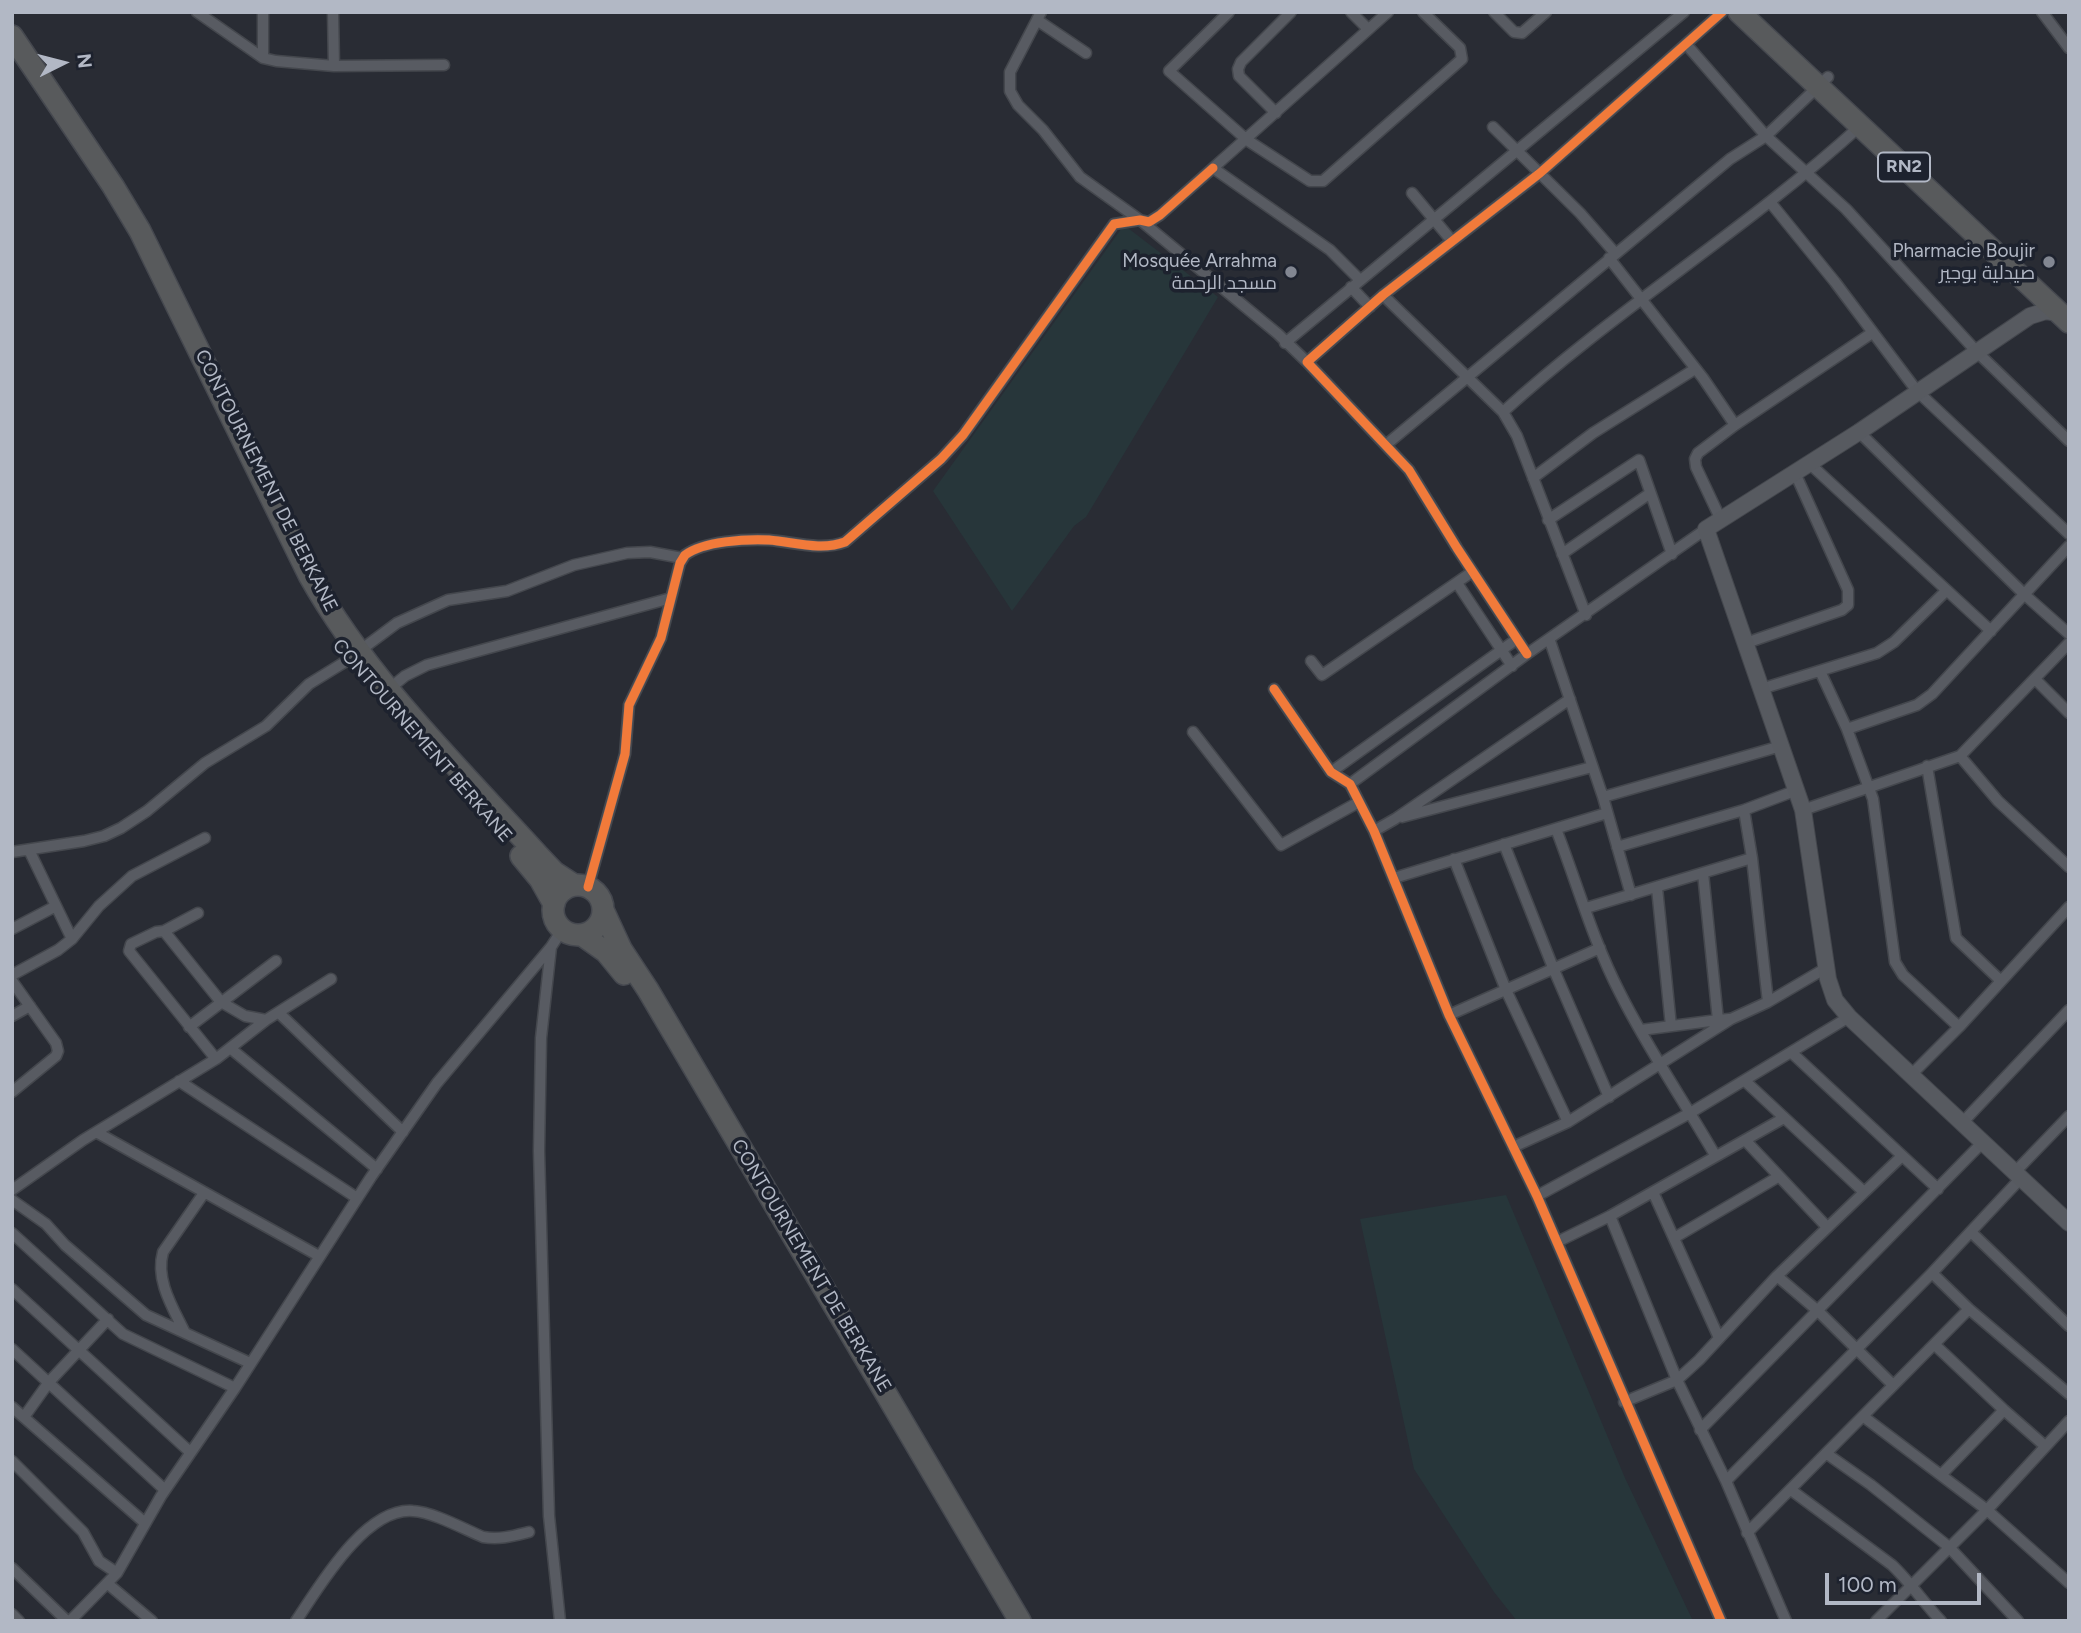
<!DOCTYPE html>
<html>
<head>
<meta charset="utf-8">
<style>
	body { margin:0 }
	#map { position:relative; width:2081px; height:1633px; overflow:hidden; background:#292c34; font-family:Figtree,sans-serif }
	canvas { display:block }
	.frame { position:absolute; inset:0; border:14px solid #b2b8c5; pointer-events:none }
	.north { position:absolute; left:28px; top:28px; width:70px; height:70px; -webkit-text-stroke:5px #1d222e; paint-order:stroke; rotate:84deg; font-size:19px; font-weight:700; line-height:28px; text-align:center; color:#b2b8c5 }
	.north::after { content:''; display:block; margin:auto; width:24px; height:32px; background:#b2b8c5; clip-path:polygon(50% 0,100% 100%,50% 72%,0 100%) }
	.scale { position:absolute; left:1825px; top:1573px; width:156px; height:32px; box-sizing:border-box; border:4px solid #b2b8c5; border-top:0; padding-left:9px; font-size:21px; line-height:24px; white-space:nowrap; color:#b2b8c5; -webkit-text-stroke:5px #1d222e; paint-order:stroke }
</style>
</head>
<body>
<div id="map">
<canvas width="2081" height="1633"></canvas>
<div class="frame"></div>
<div class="north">N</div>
<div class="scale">100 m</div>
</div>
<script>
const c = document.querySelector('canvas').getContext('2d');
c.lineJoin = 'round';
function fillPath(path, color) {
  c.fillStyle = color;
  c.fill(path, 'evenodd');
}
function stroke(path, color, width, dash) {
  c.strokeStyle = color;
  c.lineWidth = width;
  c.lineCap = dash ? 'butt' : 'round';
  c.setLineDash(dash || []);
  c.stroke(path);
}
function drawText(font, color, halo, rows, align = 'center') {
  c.font = font + ' Figtree,Cairo,sans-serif';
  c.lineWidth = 7;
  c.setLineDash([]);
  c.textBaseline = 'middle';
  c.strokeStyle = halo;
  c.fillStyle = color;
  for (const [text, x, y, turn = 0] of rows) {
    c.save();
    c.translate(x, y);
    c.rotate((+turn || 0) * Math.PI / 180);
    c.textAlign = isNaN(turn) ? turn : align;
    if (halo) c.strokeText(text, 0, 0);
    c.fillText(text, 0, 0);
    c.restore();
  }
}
fillPath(new Path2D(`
	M1124 225 1218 297 1086 517 1074 526 1012 611 933 491Z
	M1506 1195 1625 1478 1693 1621H1517L1494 1592 1414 1469 1360 1219Z`), '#27363a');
const street = new Path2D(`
	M197 12 263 58 276 61 334 66 444 65
	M333 12 334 66
	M1041 12 1010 72V91L1018 105 1043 130 1080 177 1140 220 1278 334 1307 362
	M1229 12 1169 71 1247 140 1310 181H1323L1462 59 1460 48 1423 12
	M1351 12 1368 29
	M1494 12 1514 32 1522 33 1546 12
	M2042 12 2069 48
	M1037 20 1086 53
	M1686 44 1766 136 1846 209 1977 352 2069 441
	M263 58V12
	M1276 113 1239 76 1238 69 1241 62 1291 12
	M1493 127 1580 213 1615 253
	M1412 193 1452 241
	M1770 202 1835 282 1917 391 2069 534
	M1609 258 1703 378 1735 425
	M1360 280 1330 250 1213 168 1388 12
	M1351 287 1370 307
	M1383 295 1503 412 1517 436 1586 615
	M1285 343 1684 12
	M1503 412C1616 309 1747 229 1860 126
	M1859 432 2025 595 2069 634
	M1387 444 1730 159 1766 136 1828 77
	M1810 464 1991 631
	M1533 478 1593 433 1695 369
	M1548 520 1639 460 1672 554
	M1721 520 1696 467 1695 459 1698 453 1735 425 1872 333
	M1562 554 1649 494
	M1457 583 1512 666
	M1550 641 1603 797 1631 895
	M1746 643 1842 610 1848 605V590L1795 473
	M358 652 397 623 448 600 507 591 574 565 627 553 650 552 682 558
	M1527 654 1457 548 1409 470 1307 362 1383 295 1540 173 1722 12
	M1311 661 1322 675 1472 572
	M1820 671 1847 729 1873 799 1895 962 1903 975 1959 1027
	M2035 679 2069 713
	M389 689 405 676 427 665 671 598
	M1274 689 1331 772 1350 784 1374 831 1449 1015 1537 1196 1721 1621
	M1761 689 1877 653 1894 642 1946 591
	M1847 729 1917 705 1932 694 2069 546
	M1193 732 1281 845 1359 802
	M1960 756 1998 801 2069 867
	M1927 766 1956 938 2001 981
	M1331 772 1517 639
	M1350 784 1527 654 1706 529
	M1603 797 1781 746
	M1744 810 1752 858 1768 1002
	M1803 810 1960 756 2069 643
	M1402 817 1592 767
	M1556 829C1577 883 1593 941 1620 993 1648 1049 1684 1101 1715 1155
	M1374 831 1395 819 1570 699
	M1504 844 1554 970 1609 1097
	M1617 847 1744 810 1797 790
	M29 850 72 939
	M12 852 84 841 104 836 121 828 147 811 205 763 266 726 309 684 348 660
	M1454 859 1506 990 1568 1122
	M1703 873 1718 1020 1729 1019
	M1394 878 1607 813
	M588 887 625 754 629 705 661 638 680 563 685 555C704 541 746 539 769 540 794 542 821 551 845 542L941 459 963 435 1114 224 1140 220 1149 222 1160 215 1213 168
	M1657 888 1671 1026
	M1586 908 1752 858
	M198 913 164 931 221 1002 245 1016 266 1020
	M12 929 56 906
	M164 931 156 932 131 944 129 951 216 1059
	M12 975 58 950 72 939 99 906 132 876 205 838
	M12 981 56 1043 58 1051 56 1056 12 1092
	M279 1013 403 1132
	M1449 1015 1600 948
	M12 1016 30 1006
	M189 1027 276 961
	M1641 1030 1718 1020
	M230 1048 377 1169
	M1792 1053 1938 1189
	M1911 1075 1959 1027 2069 907
	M179 1081 357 1198
	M1745 1081 1864 1192
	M1962 1123 2069 1010
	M96 1132 319 1256
	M1745 1140 1827 1227
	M1513 1147 1568 1122 1731 1019 1768 1002 1826 968
	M2015 1172 2069 1116
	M12 1190 83 1140 216 1059 266 1020 331 979
	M1653 1192 1719 1338
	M1537 1196 1690 1113 1849 1017
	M12 1200 46 1224 65 1245 146 1315 250 1363
	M1610 1216 1677 1380 1726 1481 1786 1621
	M1971 1232 2069 1326
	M12 1233 123 1334 235 1388
	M1674 1238 1778 1177
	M1557 1242 1610 1216 1784 1118
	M1932 1273 1969 1309 2069 1394
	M1777 1276 1818 1311 1893 1385
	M12 1289 190 1452
	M185 1333C173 1308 155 1280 163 1252L204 1193
	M1935 1345 2004 1410 2045 1446
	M12 1349 165 1490
	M1624 1402 1677 1380 1699 1360 1777 1276 1902 1156
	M12 1407 145 1523
	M24 1417 49 1382 108 1319
	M1864 1417 1987 1510 2069 1583
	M1700 1430 1983 1142
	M1827 1454 1871 1485 1949 1547 2018 1621
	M12 1461 83 1532 99 1561 117 1573
	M1942 1474 2004 1410
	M1726 1481 1932 1273 2021 1178
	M1791 1490 1892 1565C1910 1582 1924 1603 1941 1621
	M1747 1533 1969 1309
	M12 1568 67 1621
	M108 1584 152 1621
	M12 1614 19 1621
	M70 1621 117 1573 161 1496 235 1388 371 1177 437 1083 551 947
	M296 1621C319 1587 365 1507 413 1511 433 1512 464 1529 483 1537 499 1540 513 1536 529 1532
	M560 1621 549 1516 539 1151 541 1038 551 947 562 930
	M1876 1621 1987 1510 2069 1421`);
const secondary = new Path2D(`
	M2058 313 2046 311 2030 316 1859 432 1706 529 1803 810 1828 979 1835 1000 1849 1017 2069 1223`);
const highway = new Path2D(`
	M1739 12 2069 322
	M12 36 113 186 140 231 309 575C368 680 457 766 538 855L554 872 574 885
	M521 856 540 879 554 904
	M553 910a25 25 0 1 1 50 0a25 25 0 1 1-50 0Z
	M603 910 621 949 648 990 1020 1621
	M582 935 606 952 624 974`);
stroke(street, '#44474d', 13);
stroke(secondary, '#44474d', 18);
stroke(highway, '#45484f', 24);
stroke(street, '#585b62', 10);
stroke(secondary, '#575a60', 16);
stroke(highway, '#585a5c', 21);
stroke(new Path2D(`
	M1527 654 1457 548 1409 470 1307 362 1383 295 1540 173 1722 12
	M1274 689 1331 772 1350 784 1374 831 1449 1015 1537 1196 1721 1621
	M588 887 625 754 629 705 661 638 680 563 685 555C704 541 746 539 769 540 794 542 821 551 845 542L941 459 963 435 1114 224 1140 220 1149 222 1160 215 1213 168`), '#f17a3a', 9);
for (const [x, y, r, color] of [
	[2049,262,7,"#828792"],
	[1291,272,7,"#828792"]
]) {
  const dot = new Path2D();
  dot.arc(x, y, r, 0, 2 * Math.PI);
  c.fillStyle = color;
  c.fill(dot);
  stroke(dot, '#1d222e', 2.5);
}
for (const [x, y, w] of [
	[1904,167,52]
]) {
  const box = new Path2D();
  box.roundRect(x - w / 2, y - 14.5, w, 29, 5);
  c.fillStyle = '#1d222e';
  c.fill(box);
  stroke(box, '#b2b8c5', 2);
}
drawText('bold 18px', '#b2b8c5', null, [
	["RN2",1904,167]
]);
drawText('19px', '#b2b8c5', '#1d222e', [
	["Pharmacie Boujir",2035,251],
	["صيدلية بوجير",2035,273],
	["Mosquée Arrahma",1277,261],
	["مسجد الرحمة",1277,283]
], 'right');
drawText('19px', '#b2b8c5', '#1d222e', [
	["CONTOURNEMENT DE BERKANE",266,481,63],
	["CONTOURNEMENT BERKANE",422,741,49],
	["CONTOURNEMENT DE BERKANE",811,1266,59]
]);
</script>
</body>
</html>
